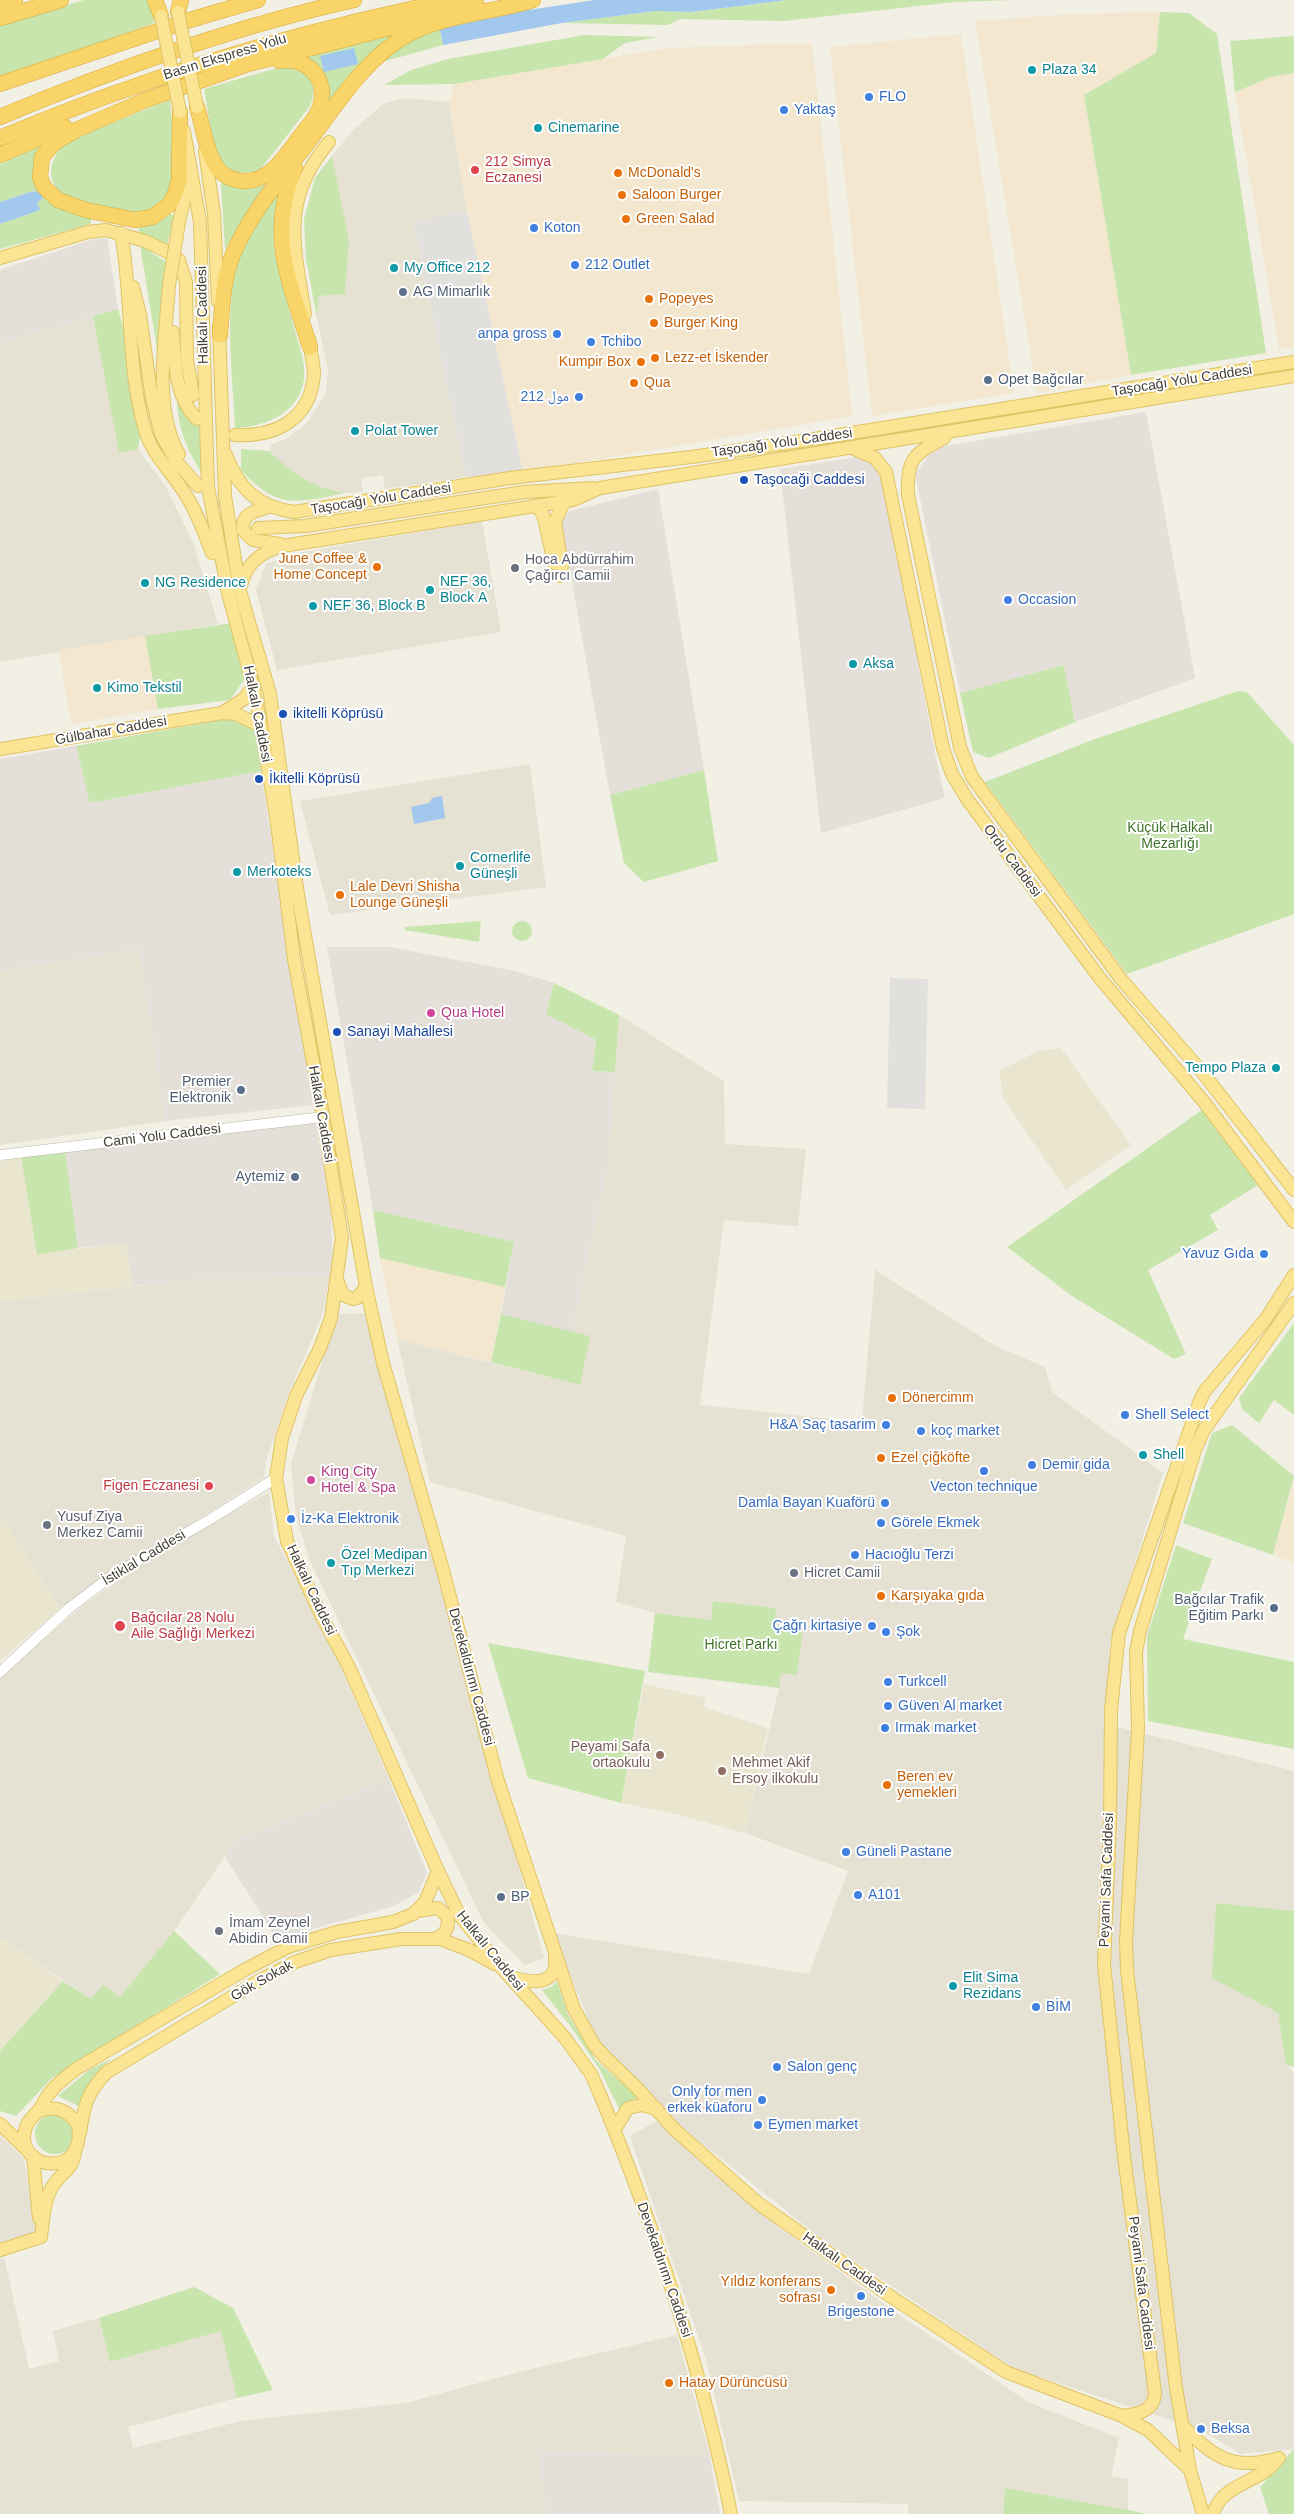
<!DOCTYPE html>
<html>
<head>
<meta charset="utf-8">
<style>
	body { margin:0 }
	canvas { display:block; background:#f2efe4 }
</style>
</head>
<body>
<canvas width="1294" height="2514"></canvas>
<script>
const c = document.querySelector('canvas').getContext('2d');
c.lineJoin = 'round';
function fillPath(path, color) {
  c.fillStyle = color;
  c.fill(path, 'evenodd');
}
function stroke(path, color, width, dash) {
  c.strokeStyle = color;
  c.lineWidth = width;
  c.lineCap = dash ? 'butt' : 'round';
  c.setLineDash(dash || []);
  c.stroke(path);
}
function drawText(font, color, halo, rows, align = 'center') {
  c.font = font + ' Helvetica,"Noto Naskh Arabic",sans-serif';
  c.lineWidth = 4;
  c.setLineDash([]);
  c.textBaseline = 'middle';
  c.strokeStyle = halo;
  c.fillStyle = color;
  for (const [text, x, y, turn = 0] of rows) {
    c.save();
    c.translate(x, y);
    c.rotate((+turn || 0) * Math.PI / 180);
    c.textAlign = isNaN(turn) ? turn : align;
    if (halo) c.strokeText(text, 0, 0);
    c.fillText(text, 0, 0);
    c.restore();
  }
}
fillPath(new Path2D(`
	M405 98 449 102 467 211 413 223 466 477 385 489 383 475 361 478 363 492 345 493 328 490 308 483 288 470 269 451 272 444 286 439 306 424 326 393 328 370 317 318 319 296 345 294 349 240 332 156 353 130 383 104Z
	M93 316 119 452 138 449 166 487 193 542 218 624 0 662V343Z
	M482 521 501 632 277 670 256 590 266 564 292 554Z
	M530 764 546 887 330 915 300 801Z
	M139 949 165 1121 0 1145V971Z
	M619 1015 724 1081 725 1144 806 1149 798 1226 724 1220 700 1405 862 1422 875 1270 997 1347 1045 1367 1052 1392 1163 1473 1110 1643 1106 1724 1294 1771V1911L1216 1903 1278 2013 1286 2065 1294 2072V2449L1241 2454 1201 2430 1013 2368 819 2237 678 2124 600 2048 553 1933 809 1974 848 1871 745 1833 779 1688 780 1673 774 1625 775 1608 714 1601 711 1620 655 1613 616 1602 626 1536 430 1482 397 1339 580 1385 589 1337 572 1332 608 1165Z
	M330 1276 322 1316 288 1395 266 1461 264 1477 60 1608 3 1519 0 1520V1301L192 1280Z
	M365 1313 544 1958 525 1965 484 1923 310 1561 296 1516 291 1464 337 1314Z
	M269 1492 274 1536 331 1644 389 1779 236 1840 174 1931 120 1997 91 1999 0 1937V1677L81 1607 152 1557Z
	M657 2121 776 2225 905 2319 1028 2402 1119 2438 1111 2476 1128 2479V2510L1005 2488 1003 2514H908V2504L739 2501 706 2359 630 2136Z
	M0 2136 24 2159 36 2233 0 2246Z
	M4 2257 29 2369 59 2361 53 2331 99 2318 110 2362 221 2331 237 2398 128 2427 133 2448 241 2421 406 2403 522 2371 677 2335 710 2456 538 2451 546 2514H0V2258Z`), '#e5e1d3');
fillPath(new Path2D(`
	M1160 12 1156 53 1084 95 1131 375 1037 393 975 21 1074 14Z
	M961 34 1014 393 872 416 830 47Z
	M812 43 852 416 523 472 467 211 449 102 454 84 667 48Z
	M1294 73V347L1279 349 1235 92 1271 77Z
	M145 636 158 709 71 724 59 650Z
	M380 1258 505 1287 491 1362 397 1339Z
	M1294 1479V1563L1273 1555Z`), '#f3e7d0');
fillPath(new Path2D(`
	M107 238 118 309 0 343V270L94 239Z
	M1146 412 1195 678 1075 722 1064 665 960 693 915 474 934 448Z
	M865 456 882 471 936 759 945 798 821 833 780 469Z
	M658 489 704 770 610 795 561 520 570 511Z
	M76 746 91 803 261 771 313 1105 165 1121 139 949 0 971V759Z
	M327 947H390L515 971 554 983 546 1014 596 1040 592 1071 615 1072 608 1165 572 1332 501 1314 514 1242 373 1210Z
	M316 1122 331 1207 333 1266 330 1276 192 1280 132 1286 126 1243 78 1248 65 1151Z
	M389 1779 427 1873 418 1893 394 1906 277 1939 225 1857 236 1840Z
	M538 2451 710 2456 720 2514H546Z`), '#e4e0d9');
fillPath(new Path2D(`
	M1061 1048 1131 1145 1066 1190 1003 1098 999 1071 1038 1051Z
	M21 1156 37 1254 126 1243 132 1286 0 1301V1162Z
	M0 1518H3L60 1608 0 1661Z
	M644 1684 706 1698 703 1707 768 1728 745 1833 675 1814 621 1803Z
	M0 1937 63 1981 0 2051Z`), '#eae5cf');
fillPath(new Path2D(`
	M84 0H150L154 23 0 79V25Z
	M787 0H1013L955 2 784 21 680 19 668 25 562 23 656 11 691 12Z
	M1160 12 1189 13 1217 34 1266 353 1131 375 1084 95 1156 53Z
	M440 29 443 45 382 62 408 42Z
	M398 33 322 113 327 98 293 55Z
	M584 35 658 37 625 43 603 59 454 84 384 85 411 70 448 59Z
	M1294 36V73L1271 77 1235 92 1230 41Z
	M284 66 301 69C313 83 317 88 310 106L260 170C251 172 239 175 230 170 212 160 208 109 204 89Z
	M170 100C172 124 177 162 171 185 170 190 163 204 158 207 140 219 117 210 98 206 89 203 73 202 65 196 42 180 51 158 66 141Z
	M41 144C18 192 50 207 91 217V224L0 249V224L40 210 33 191 0 202V164Z
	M332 156 349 240 345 294 319 296 317 318 306 259 304 219 315 178Z
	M225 179 264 184 268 187 241 224 225 250 221 185Z
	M279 191C275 211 272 232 275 252 280 277 287 302 294 327 298 343 306 362 304 379 300 413 264 427 235 428 233 378 222 294 242 249 251 228 265 210 279 191Z
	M170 214 174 216 167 245 139 232V227L162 220Z
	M140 245 151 250 152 253 167 262 161 374Z
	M118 309 126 337 142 429 138 449 119 453 93 316Z
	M177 386 184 409 199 427 203 475C184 446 175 420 177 386Z
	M241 449 269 451C292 473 312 488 345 493 296 503 277 510 241 470Z
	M232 623 246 677 230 700 158 709 145 636Z
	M1064 665 1075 722 989 758 973 752 960 693Z
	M1238 691 1247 692 1294 745V914L1127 974 985 782 1095 739Z
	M232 718 255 728 261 771 90 803 76 746Z
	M704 770 718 861 644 882 624 863 610 795Z
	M481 921 479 942 405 930V927Z
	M512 931a10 10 0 1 1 20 0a10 10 0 1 1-20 0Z
	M554 983 619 1015 615 1072 592 1071 596 1040 546 1014Z
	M1202 1110 1258 1185 1210 1215 1218 1230 1148 1270 1186 1354 1174 1359 1072 1296 1007 1247Z
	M65 1151 78 1248 37 1255 21 1156Z
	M373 1210 514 1242 505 1287 380 1258Z
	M501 1314 590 1336 580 1385 491 1362Z
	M1294 1323V1415L1274 1400 1259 1423 1242 1409 1239 1398Z
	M1232 1425 1294 1476 1273 1555 1183 1523 1212 1433Z
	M1176 1545 1212 1559 1183 1639 1294 1662V1749L1148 1721 1147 1636Z
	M713 1601 776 1608 774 1625 803 1628 797 1675 781 1673 779 1688 648 1672 655 1613 711 1620Z
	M488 1643 645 1671 621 1803 528 1778Z
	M1216 1903 1294 1911V2067L1286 2065 1278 2013 1212 1978Z
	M174 1931 220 1974 51 2079 16 2116 0 2111V2051L63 1981 91 1999 103 1985 120 1997Z
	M557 1982 568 2015 596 2060 637 2097 620 2111 600 2070 571 2027 542 1990 551 1987Z
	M111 2059 92 2078 78 2106 58 2096 90 2069Z
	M35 2134a20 20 0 1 1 40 0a20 20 0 1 1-40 0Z
	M194 2287 233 2308 273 2390 237 2398 221 2331 110 2362 99 2318Z
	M1294 2449V2514H1269L1260 2487Z
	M1005 2488 1128 2510 1147 2514H1003Z`), '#c8e5ae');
fillPath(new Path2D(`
	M467 211 523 472 466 477 413 222Z
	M890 978 928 979 925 1109 887 1108Z`), '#e2e0dd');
fillPath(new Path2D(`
	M595 0H787L691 12 656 11 562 23 443 45 440 29 515 12Z
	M354 48 358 64 324 72 320 56Z
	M33 191 40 210 0 224V202Z
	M442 796 445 818 414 824 411 807 429 803 432 798Z`), '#a2c9ed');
stroke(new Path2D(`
	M0 208 38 196`), '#a2c9ed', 10);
stroke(new Path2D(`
	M209 500C226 519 232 525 258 528`), '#cfccc1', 12, [12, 6]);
const minor = new Path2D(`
	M0 1155 323 1117
	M0 1672 68 1609 113 1575 209 1520 276 1478`);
const major = new Path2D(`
	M184 131 200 222 208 487 228 593 253 686 261 726 276 816 294 959 323 1117 342 1238 331 1318 320 1348 296 1396 282 1438 276 1478 287 1541 322 1617 349 1667 438 1871 460 1916 500 1966 565 2038 591 2074 599 2092C655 2228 702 2369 731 2514
	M205 151 214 214 218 301
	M179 222 188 183V171
	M121 233C133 297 126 366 145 430 152 456 174 474 187 497 198 515 205 534 212 553
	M0 258 88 232 106 230 145 241 166 251 179 260 186 282 187 360 193 395
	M169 285C166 335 152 408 179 454
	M133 287 140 315 152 399 161 434 176 461 198 486
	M305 314C294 245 280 200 329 142
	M219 326 225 496 240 591 270 694 298 895 366 1287 383 1363 443 1570 498 1781 574 2009 594 2045 604 2056 637 2088 674 2129 759 2204 893 2298 1006 2372 1122 2416 1148 2430 1190 2470
	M173 332C175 363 174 396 197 419
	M235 435C276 437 311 419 314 374 314 363 310 350 309 339
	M944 438C915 454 906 457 908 495L960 747 972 777 1121 979 1203 1073 1294 1190
	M852 448 875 458 886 472 943 748 952 774 967 799 1099 977 1204 1102 1294 1222
	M226 455C239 489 258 507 294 512L510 478 691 457 789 443 1294 362
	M536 506 543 514 554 563
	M269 507C256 511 241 513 243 530L253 540 280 544
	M258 528 305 526 524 492 593 488
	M560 576 562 566 555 522 564 502
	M241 586C246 564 260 552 282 546L573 500 600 488 1294 376
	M222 713 244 699 253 686
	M0 749 222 713 236 714 261 726
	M338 1282 343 1295 353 1299 357 1298 366 1287
	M417 1911 438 1908 447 1916C450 1928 445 1935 434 1939
	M509 1976C529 1983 559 1988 555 1956
	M39 2111C56 2105 68 2110 78 2125 87 2180 15 2171 25 2130 27 2121 32 2118 38 2111 42 2107 44 2100 48 2095 56 2084 66 2077 76 2069L246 1969 288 1947 337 1932 393 1922 413 1914 425 1902 438 1871
	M0 2124 27 2150
	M615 2129 628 2108 641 2105 657 2109
	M80 2133C84 2106 87 2092 107 2072L260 1980 295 1962 331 1950 401 1939H440L469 1950 495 1964
	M33 2156 39 2218
	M41 2237C43 2220 44 2198 54 2184 64 2170 72 2171 75 2152
	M0 2250 41 2237
	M1122 2416C1137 2414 1154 2412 1155 2393L1124 2156 1104 1965 1110 1823 1111 1710 1119 1633 1199 1403 1204 1392 1265 1320 1294 1275
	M1184 2427C1214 2459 1236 2471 1279 2458
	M1203 2514 1190 2470 1176 2388 1127 1970 1126 1941 1138 1728 1136 1652 1140 1631 1195 1450 1204 1430 1294 1303
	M1213 2514C1222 2483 1258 2484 1276 2461`);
const highway = new Path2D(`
	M155 0 161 16
	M0 4 15 0
	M178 12 181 0
	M0 18 61 0
	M0 84 193 19 258 0
	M197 107C203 126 206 153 218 169 222 174 230 179 237 180 268 187 285 156 301 135 307 127 317 117 320 107 329 78 306 56 279 61
	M180 112 179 180 175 194 169 205 152 217 135 220 86 210 58 200 44 187 40 177 42 157 54 143 76 130 143 101 248 64 421 20 476 0
	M0 117C115 69 232 27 354 0
	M0 138C147 76 298 31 454 0
	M0 155 65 127
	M295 168C266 235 290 282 310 347
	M220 335C222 308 223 279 233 254 251 212 282 177 309 141 338 103 366 57 409 34 447 14 492 13 533 0`);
stroke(minor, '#bdb7a7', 11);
stroke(major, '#dfc465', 14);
stroke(highway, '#d7a939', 16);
stroke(minor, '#fff', 10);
stroke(major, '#fbe594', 12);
stroke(highway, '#f9d468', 15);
const majorBridge = new Path2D(`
	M178 12 197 107
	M161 16 180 112
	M169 285 179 222`);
stroke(majorBridge, '#dfc465', 14, []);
stroke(majorBridge, '#fbe594', 12);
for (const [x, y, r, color] of [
	[1032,70,5,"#0f9aa8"],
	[869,97,5,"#3f7fe0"],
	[784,110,5,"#3f7fe0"],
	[538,128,5,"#0f9aa8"],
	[475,170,5,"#e0444e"],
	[618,173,5,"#e8710a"],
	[622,195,5,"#e8710a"],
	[626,219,5,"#e8710a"],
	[534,228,5,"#3f7fe0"],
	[575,265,5,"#3f7fe0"],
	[394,268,5,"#0f9aa8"],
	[403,292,5,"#5c6f8a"],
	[649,299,5,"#e8710a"],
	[654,323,5,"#e8710a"],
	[557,334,5,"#3f7fe0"],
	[591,342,5,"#3f7fe0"],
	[655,358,5,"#e8710a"],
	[641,362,5,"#e8710a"],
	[988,380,5,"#5c6f8a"],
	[634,383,5,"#e8710a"],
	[579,397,5,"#3f7fe0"],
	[355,431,5,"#0f9aa8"],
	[744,480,5,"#1a4fb4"],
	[377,567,5,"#e8710a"],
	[515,568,5,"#6b7280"],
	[145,583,5,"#0f9aa8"],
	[430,590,5,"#0f9aa8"],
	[1008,600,5,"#3f7fe0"],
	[313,606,5,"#0f9aa8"],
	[853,664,5,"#0f9aa8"],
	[97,688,5,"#0f9aa8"],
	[283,714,5,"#1a4fb4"],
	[259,779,5,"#1a4fb4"],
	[460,866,5,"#0f9aa8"],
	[237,872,5,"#0f9aa8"],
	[340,895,5,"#e8710a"],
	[431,1013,5,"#d1479c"],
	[337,1032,5,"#1a4fb4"],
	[1276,1068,5,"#0f9aa8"],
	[241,1090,5,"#5c6f8a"],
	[295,1177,5,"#5c6f8a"],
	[1264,1254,5,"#3f7fe0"],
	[892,1398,5,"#e8710a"],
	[1125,1415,5,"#3f7fe0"],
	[886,1425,5,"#3f7fe0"],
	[921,1431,5,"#3f7fe0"],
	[1143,1455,5,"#0f9aa8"],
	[881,1458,5,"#e8710a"],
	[1032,1465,5,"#3f7fe0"],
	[984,1471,5,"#3f7fe0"],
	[311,1480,5,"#d1479c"],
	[209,1486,5,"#e0444e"],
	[885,1503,5,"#3f7fe0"],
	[291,1519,5,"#3f7fe0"],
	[881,1523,5,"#3f7fe0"],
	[47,1525,5,"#6b7280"],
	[855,1555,5,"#3f7fe0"],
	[331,1563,5,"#0f9aa8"],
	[794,1573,5,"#6b7280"],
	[881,1596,5,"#e8710a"],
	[1274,1608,5,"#5c6f8a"],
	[120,1626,6,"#e0444e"],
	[872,1626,5,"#3f7fe0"],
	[886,1632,5,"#3f7fe0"],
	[888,1682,5,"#3f7fe0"],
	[888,1706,5,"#3f7fe0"],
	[885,1728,5,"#3f7fe0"],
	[660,1755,5,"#8d6e63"],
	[722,1771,5,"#8d6e63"],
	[887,1785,5,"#e8710a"],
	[846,1852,5,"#3f7fe0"],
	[858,1895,5,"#3f7fe0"],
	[501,1897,5,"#5c6f8a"],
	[219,1931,5,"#6b7280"],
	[953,1986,5,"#0f9aa8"],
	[1036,2007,5,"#3f7fe0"],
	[777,2067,5,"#3f7fe0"],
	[762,2100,5,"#3f7fe0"],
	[758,2125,5,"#3f7fe0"],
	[831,2290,5,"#e8710a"],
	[861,2296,5,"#3f7fe0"],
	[669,2383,5,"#e8710a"],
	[1201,2429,5,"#3f7fe0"]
]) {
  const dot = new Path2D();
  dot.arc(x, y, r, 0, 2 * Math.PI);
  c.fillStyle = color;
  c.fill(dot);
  stroke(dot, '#fff', 2);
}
drawText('14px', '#443f34', '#fff', [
	["Basın Ekspress Yolu",225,57,-17],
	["Halkalı Caddesi",203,315,-91],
	["Taşocağı Yolu Caddesi",1182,381,-9],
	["Taşocağı Yolu Caddesi",782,443,-8],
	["Taşocağı Yolu Caddesi",381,499,-9],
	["Halkalı Caddesi",257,714,79],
	["Gülbahar Caddesi",111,731,-10],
	["Ordu Caddesi",1012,861,53],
	["Halkalı Caddesi",321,1114,80],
	["Cami Yolu Caddesi",162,1136,-7],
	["İstiklal Caddesi",144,1558,-31],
	["Halkalı Caddesi",311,1590,65],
	["Devekaldırımı Caddesi",471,1677,75],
	["Peyami Safa Caddesi",1107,1880,-88],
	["Halkalı Caddesi",490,1951,51],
	["Gök Sokak",262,1981,-29],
	["Halkalı Caddesi",844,2264,35],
	["Devekaldırımı Caddesi",664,2270,71],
	["Peyami Safa Caddesi",1141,2283,83]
]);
drawText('14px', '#0d838f', '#fff', [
	["Plaza 34",1042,70],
	["Cinemarine",548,128],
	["My Office 212",404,268],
	["Polat Tower",365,431],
	["NEF 36,",440,582],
	["Block A",440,598],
	["NG Residence",155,583],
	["NEF 36, Block B",323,606],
	["Aksa",863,664],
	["Kimo Tekstil",107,688],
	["Cornerlife",470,858],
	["Güneşli",470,874],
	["Merkoteks",247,872],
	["Tempo Plaza",1266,1068,"right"],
	["Shell",1153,1455],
	["Özel Medipan",341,1555],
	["Tıp Merkezi",341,1571],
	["Elit Sima",963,1978],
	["Rezidans",963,1994]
], 'left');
drawText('14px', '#366cbe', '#fff', [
	["FLO",879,97],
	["Yaktaş",794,110],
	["Koton",544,228],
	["212 Outlet",585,265],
	["anpa gross",547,334,"right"],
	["Tchibo",601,342],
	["مول 212",569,397,"right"],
	["Occasion",1018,600],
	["Yavuz Gıda",1254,1254,"right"],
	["Shell Select",1135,1415],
	["H&A Saç tasarim",876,1425,"right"],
	["koç market",931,1431],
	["Demir gida",1042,1465],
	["Vecton technique",984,1487,"center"],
	["Damla Bayan Kuaförü",875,1503,"right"],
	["İz-Ka Elektronik",301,1519],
	["Görele Ekmek",891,1523],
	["Hacıoğlu Terzi",865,1555],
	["Çağrı kirtasiye",862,1626,"right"],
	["Şok",896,1632],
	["Turkcell",898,1682],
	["Güven Al market",898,1706],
	["Irmak market",895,1728],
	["Güneli Pastane",856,1852],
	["A101",868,1895],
	["BİM",1046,2007],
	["Salon genç",787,2067],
	["Only for men",752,2092,"right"],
	["erkek küaforu",752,2108,"right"],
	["Eymen market",768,2125],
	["Brigestone",861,2312,"center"],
	["Beksa",1211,2429]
], 'left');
drawText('14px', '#be3a42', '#fff', [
	["212 Simya",485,162],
	["Eczanesi",485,178],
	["Figen Eczanesi",199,1486,"right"],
	["Bağcılar 28 Nolu",131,1618],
	["Aile Sağlığı Merkezi",131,1634]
], 'left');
drawText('14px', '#c56008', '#fff', [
	["McDonald's",628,173],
	["Saloon Burger",632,195],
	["Green Salad",636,219],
	["Popeyes",659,299],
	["Burger King",664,323],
	["Lezz-et İskender",665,358],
	["Kumpir Box",631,362,"right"],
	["Qua",644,383],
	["June Coffee &",367,559,"right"],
	["Home Concept",367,575,"right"],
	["Lale Devri Shisha",350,887],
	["Lounge Güneşli",350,903],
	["Dönercimm",902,1398],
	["Ezel çiğköfte",891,1458],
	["Karşıyaka gıda",891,1596],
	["Beren ev",897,1777],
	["yemekleri",897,1793],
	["Yıldız konferans",821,2282,"right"],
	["sofrası",821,2298,"right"],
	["Hatay Dürüncüsü",679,2383]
], 'left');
drawText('14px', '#4e5e75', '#fff', [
	["AG Mimarlık",413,292],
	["Opet Bağcılar",998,380],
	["Premier",231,1082,"right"],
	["Elektronik",231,1098,"right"],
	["Aytemiz",285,1177,"right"],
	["Bağcılar Trafik",1264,1600,"right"],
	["Eğitim Parkı",1264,1616,"right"],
	["BP",511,1897]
], 'left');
drawText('14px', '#164399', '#fff', [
	["Taşocaği Caddesi",754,480],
	["ikitelli Köprüsü",293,714],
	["İkitelli Köprüsü",269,779],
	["Sanayi Mahallesi",347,1032]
], 'left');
drawText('14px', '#5b616d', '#fff', [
	["Hoca Abdürrahim",525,560],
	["Çağırcı Camii",525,576],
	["Yusuf Ziya",57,1517],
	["Merkez Camii",57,1533],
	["Hicret Camii",804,1573],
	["İmam Zeynel",229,1923],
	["Abidin Camii",229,1939]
], 'left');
drawText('14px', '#40732a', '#fff', [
	["Küçük Halkalı",1170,828],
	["Mezarlığı",1170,844],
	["Hicret Parkı",741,1645]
]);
drawText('14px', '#b23c85', '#fff', [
	["Qua Hotel",441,1013],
	["King City",321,1472],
	["Hotel & Spa",321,1488]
], 'left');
drawText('14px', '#785e54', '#fff', [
	["Peyami Safa",650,1747],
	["ortaokulu",650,1763],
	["Mehmet Akif",732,1763,"left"],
	["Ersoy ilkokulu",732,1779,"left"]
], 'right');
</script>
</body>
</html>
